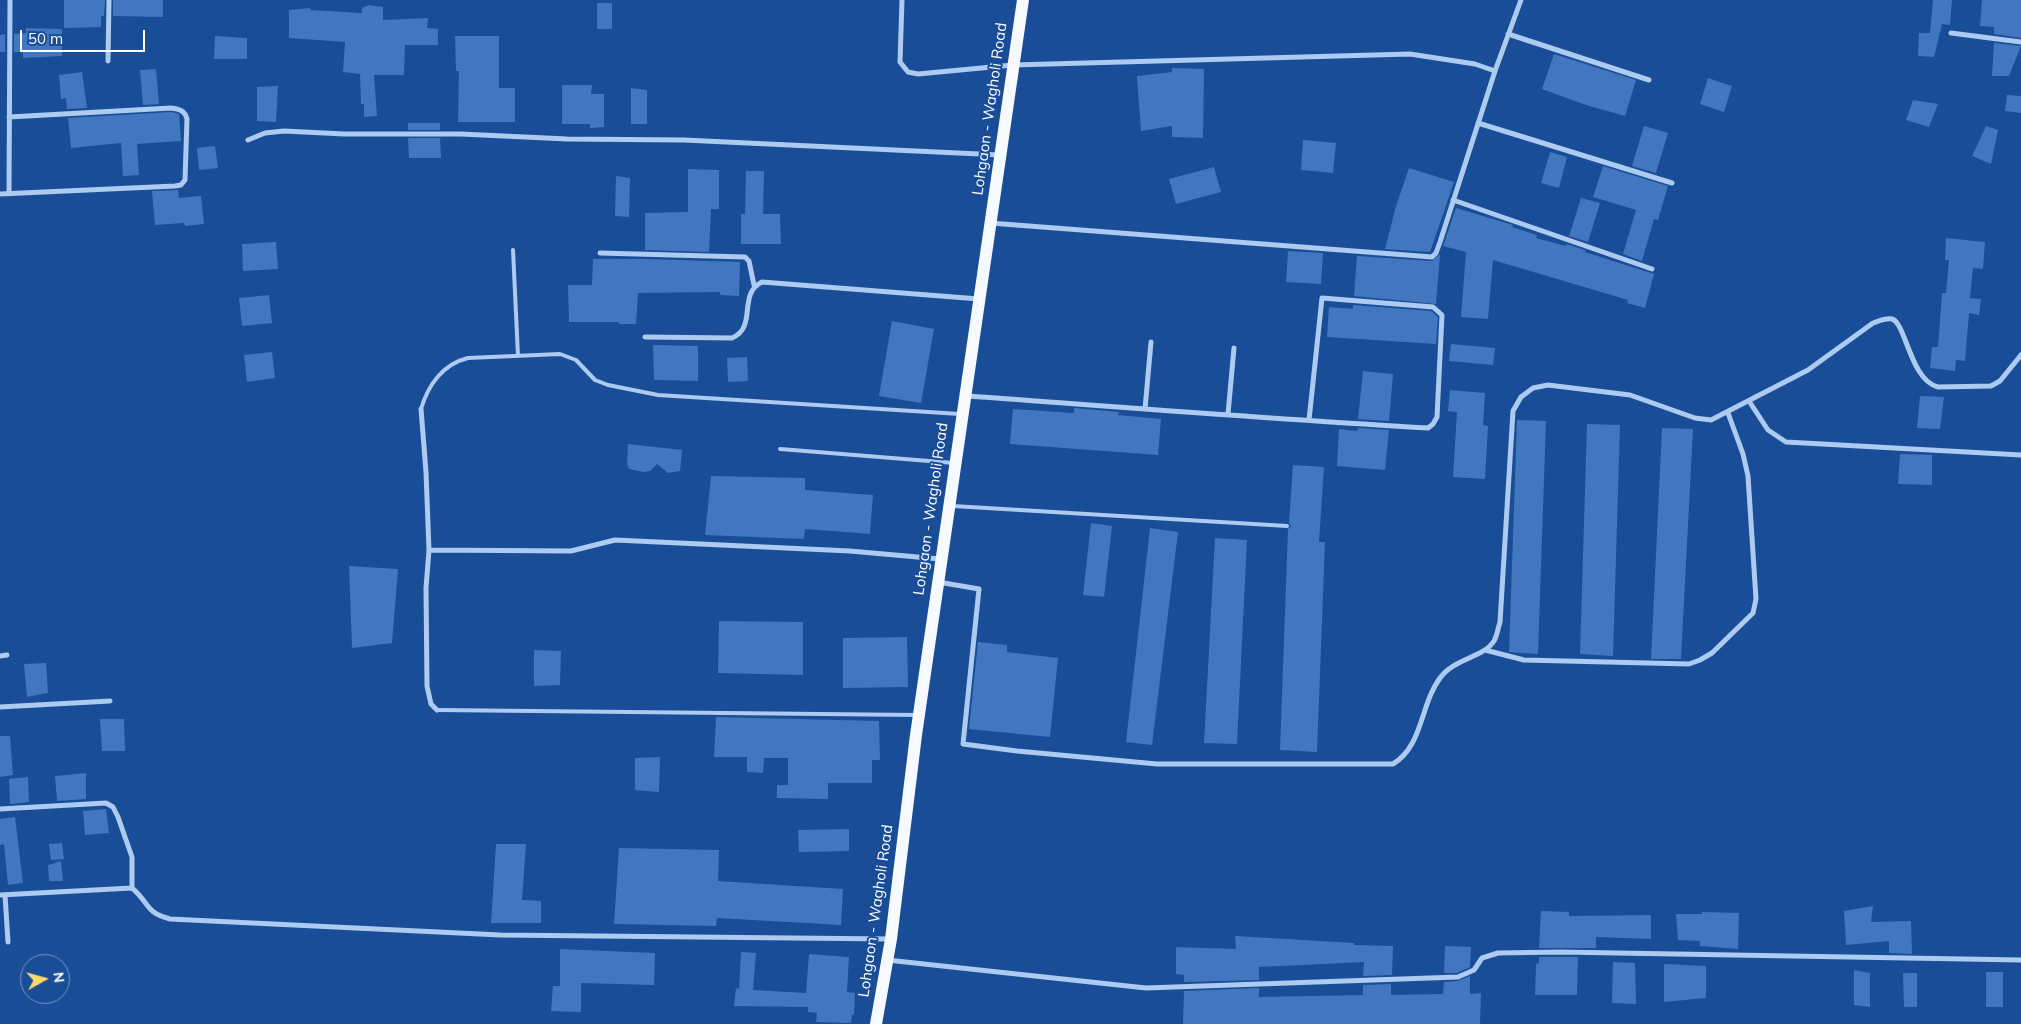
<!DOCTYPE html>
<html>
<head>
<meta charset="utf-8">
<style>
	body { margin:0 }
	#map { position:relative; width:2021px; height:1024px; overflow:hidden; background:#194d97; font-family:Mulish,sans-serif }
	canvas { display:block }
	.north { position:absolute; left:20px; top:954px; width:50px; height:50px; box-sizing:border-box; background:#194d97; border:1px solid #7594c1; border-radius:50%; rotate:83deg; font-size:14px; font-weight:700; line-height:20px; text-align:center; color:#fff }
	.north::after { content:''; display:block; margin:auto; width:18px; height:22px; background:#ffd86c; clip-path:polygon(50% 0,100% 100%,50% 72%,0 100%) }
	.scale { position:absolute; left:20px; top:30px; width:125px; height:22px; box-sizing:border-box; border:2px solid #fff; border-top:0; padding-left:6px; font-size:15px; line-height:18px; white-space:nowrap; color:#fff; -webkit-text-stroke:4px #194d97; paint-order:stroke }
</style>
</head>
<body>
<div id="map">
<canvas width="2021" height="1024"></canvas>
<div class="north">N</div>
<div class="scale">50 m</div>
</div>
<script>
const c = document.querySelector('canvas').getContext('2d');
c.lineJoin = 'round';
function fillPath(path, color) {
  c.fillStyle = color;
  c.fill(path, 'evenodd');
}
function stroke(path, color, width, dash) {
  c.strokeStyle = color;
  c.lineWidth = width;
  c.lineCap = dash ? 'butt' : 'round';
  c.setLineDash(dash || []);
  c.stroke(path);
}
function drawText(font, color, halo, rows, align = 'center') {
  c.font = font + ' Mulish,sans-serif';
  c.lineWidth = 4;
  c.setLineDash([]);
  c.textBaseline = 'middle';
  c.strokeStyle = halo;
  c.fillStyle = color;
  for (const [text, x, y, turn = 0] of rows) {
    c.save();
    c.translate(x, y);
    c.rotate((+turn || 0) * Math.PI / 180);
    c.textAlign = isNaN(turn) ? turn : align;
    if (halo) c.strokeText(text, 0, 0);
    c.fillText(text, 0, 0);
    c.restore();
  }
}
fillPath(new Path2D(`
	M64 0H105L104 16H101V27L64 28Z
	M113 0H163V17L113 16Z
	M1933 0H1952L1950 25 1942 24 1934 57 1918 56 1919 33H1930Z
	M1982 0H2021V38L1994 34V27L1980 26Z
	M597 3H612V29H597Z
	M369 5 383 7V20L428 18 427 28 438 29V45H405L404 75H374L377 116 364 117V104H361L360 74 343 72 345 42 289 38V10L310 8V10L362 13V8Z
	M26 28 62 29V56L23 58V52H14V34L26 33Z
	M5 34V52H0V35Z
	M215 36 247 38V59H214Z
	M455 36H499V88H515V122H458L459 71H456Z
	M1994 43 2021 46 2009 76H1992Z
	M1554 54 1636 80 1625 116 1586 105 1542 89Z
	M1172 68 1204 69 1203 138 1172 137V126L1141 131 1137 76 1172 72Z
	M156 69 159 104 143 105 140 70Z
	M82 72 87 108 67 109 66 98 61 99 59 75Z
	M1708 78 1732 86 1724 112 1700 104Z
	M562 85H592L591 94H604V127L590 128V124H562Z
	M278 86 276 122 257 121V87Z
	M631 88 647 90V124H631Z
	M2007 95 2021 96V113L2005 111Z
	M1913 100 1938 104 1929 127 1906 120Z
	M171 112 179 114 181 141 137 144 139 175 123 176 121 143 71 148 68 118Z
	M408 123H440V130H408Z
	M1644 126 1668 133 1656 173 1632 166Z
	M1986 126 1998 130 1991 164 1972 156Z
	M408 138H440L441 158H409Z
	M1303 140 1336 143 1333 173 1301 170Z
	M215 146 218 168 199 170 197 148Z
	M1550 152 1567 157 1559 188 1541 183Z
	M1603 166 1668 186 1658 220 1654 219 1642 261 1623 254 1636 210 1593 197Z
	M1214 167 1221 192 1176 204 1169 179Z
	M1409 168 1454 182 1430 252 1385 249 1396 206Z
	M688 169 719 170V209H711L709 252 645 250V213L688 212Z
	M746 171H764L763 214H780L781 244H741V214H745Z
	M616 176 630 178 629 217 615 216Z
	M178 190 179 198 201 196 204 224 185 226 184 223 155 225 152 191Z
	M1581 198 1600 203 1588 242 1569 236Z
	M1456 208 1513 225 1512 227 1537 235 1536 238 1566 246V244L1585 250V252L1654 274 1645 308 1627 303 1628 300 1493 260 1488 319 1461 317 1466 252 1443 246Z
	M1946 238 1985 242 1983 269 1973 268 1970 298 1981 299 1979 315 1969 313 1965 361 1956 360 1955 371 1930 368 1932 347H1938L1942 293H1946L1949 260H1945Z
	M276 242 278 269 243 271 242 244Z
	M1288 251 1323 253 1321 284 1286 282Z
	M1440 254 1436 304 1354 296 1357 256 1432 261Z
	M593 259H645L740 262 739 296 720 295V292L638 293 636 324H619V322H569L568 285H592Z
	M269 295 272 323 242 326 239 298Z
	M1353 305 1431 311 1438 317 1436 344 1327 337 1329 307 1353 309Z
	M892 321 934 329 921 403 879 396Z
	M1451 344 1495 348 1493 365 1449 361Z
	M653 345 698 346V381L654 380Z
	M272 352 275 378 247 382 244 355Z
	M747 357 748 381 728 382 727 358Z
	M1363 371 1393 374 1389 421 1358 419Z
	M1450 390 1485 393 1483 425 1488 426 1485 479 1453 477 1457 412 1448 411Z
	M1920 396 1944 397 1940 429 1917 428Z
	M1074 408 1119 412 1118 415 1161 419 1158 455 1010 444 1013 409 1074 413Z
	M1517 420 1546 421 1538 654 1509 652Z
	M1587 424 1620 425 1613 656 1580 654Z
	M1358 428 1389 430 1385 470 1337 466 1339 429 1357 431Z
	M1662 428 1693 429 1681 659H1651Z
	M628 444 682 450 680 471 668 473 657 464 650 471 644 472 629 469 627 464Z
	M1900 454 1932 455V485L1898 484Z
	M1293 465 1324 467 1319 542H1325L1317 752 1280 750 1288 529 1291 526 1289 523Z
	M711 476 805 478V490L873 495 870 534 805 529 804 539 705 535Z
	M1091 523 1112 526 1104 597 1083 595Z
	M1150 528 1178 532 1152 745 1126 742Z
	M1215 538 1247 540 1237 744 1204 743Z
	M349 566 398 569 392 643 352 648Z
	M719 621 803 622V675L718 673Z
	M907 637 908 687 843 688V638Z
	M978 642 1007 645V652L1058 658 1050 737 969 729Z
	M534 650 561 651 560 685 534 686Z
	M46 663 48 693 27 697 24 664Z
	M716 717 879 721 880 760H872V783H828V799L777 798V785H788V758H764L763 773 747 772V757H714Z
	M100 719H124L125 751H102Z
	M0 736H10L13 775 0 777Z
	M660 757 659 792 635 790V758Z
	M86 773V799L57 801 55 776Z
	M28 777 29 802 10 804 9 779Z
	M106 809 109 833 85 835 83 811Z
	M15 817 23 883 8 885 4 844 0 845V819Z
	M849 829V851L799 852 798 830Z
	M62 843 64 859 51 860 49 844Z
	M496 844H526L522 900 541 901V923H491Z
	M619 848 719 850 718 881 843 889 841 925 717 918 716 926 614 924Z
	M61 861 63 881H49L48 865Z
	M1873 906 1871 922 1911 921 1912 954 1889 953V941L1846 945 1844 911Z
	M1541 911 1569 912V916L1651 915V939L1596 937V948H1539Z
	M1702 912 1739 913 1738 949 1700 946V941L1678 940 1676 914H1702Z
	M1235 936 1354 943V945L1393 946 1392 975 1363 976 1364 962 1259 967V980L1184 982V975L1176 974V947L1236 949Z
	M1445 946 1471 947 1470 967 1457 973H1444Z
	M560 949 655 953 654 985 581 983V1012L551 1011 553 986H560Z
	M741 952 756 953 753 990 806 993 809 954 849 957 847 992 855 993 854 1015 852 1014 851 1023 816 1022 817 1013 808 1012V1007L734 1006 736 988 739 989Z
	M1539 957H1578L1577 995H1535L1536 964 1539 963Z
	M1613 962 1635 963 1636 1004 1612 1003Z
	M1664 964 1706 966V998L1664 1002Z
	M1854 970 1870 973V1007L1854 1005Z
	M1986 972H2003V1007H1986Z
	M1903 973H1917V1007H1904Z
	M1470 976V994L1481 993 1480 1024H1183L1184 991 1259 988V997L1363 995V985L1391 984V995L1443 994 1444 982 1458 981Z`), '#4276bf');
stroke(new Path2D(`
	M513 250 518 356
	M421 409C428 385 443 364 468 358L560 354 576 360 595 380 608 385 658 395 960 414
	M780 449 954 463
	M953 506 1287 526
	M437 710 917 715`), '#adcaf1', 4);
stroke(new Path2D(`
	M902 0 900 62 908 72 918 74 1013 65 1410 54 1475 64 1495 71 1440 242 1436 253 1432 257 990 223
	M1951 33 2021 42
	M1508 34 1649 80
	M108 61 109 0
	M1495 71 1521 0
	M1478 123 1672 183
	M248 140 265 133 284 131 344 134H461L567 139 684 140 1000 155
	M0 194 175 186 181 185 185 180 187 119C185 111 180 109 171 108L9 117
	M9 194 10 0
	M1453 200 1652 269
	M600 253 745 257 749 261 754 285
	M645 337 732 338C758 327 737 294 762 282L979 299
	M967 396C1121 407 1274 419 1428 428L1433 424 1437 417 1442 315 1433 307 1322 298 1309 420
	M1749 401 1768 430 1786 442 2021 455
	M421 409 426 472 429 550
	M1145 409 1151 342
	M1228 414 1234 348
	M938 582 979 589 963 744 1017 751 1157 764H1393C1423 746 1420 705 1440 678 1455 658 1483 658 1494 641 1497 636 1498 628 1500 622L1513 411 1521 397 1533 388 1548 385 1630 395 1695 418 1711 420 1808 370 1873 323C1879 321 1885 318 1892 319 1906 323 1910 380 1938 387L1991 386 2000 381 2021 355
	M1485 650 1524 660 1689 664 1700 660 1712 653 1753 613 1756 599 1748 476 1743 454 1728 413
	M0 656 7 655
	M0 707 110 701
	M437 710 431 704 427 686 426 588 429 550 571 551 615 540 850 551 940 559
	M0 809 106 803 113 807 118 817 132 857V888
	M0 895 132 888C149 902 145 913 170 919L500 935 890 939
	M5 895 8 942
	M887 960 1146 988 1458 977 1474 970 1482 958 1498 953 1560 952 2021 960`), '#adcaf1', 5);
stroke(new Path2D(`
	M876 1024 891 939 916 735 1023 0`), '#f6faff', 12);
drawText('15px', '#fff', '#194d97', [
	["Lohgaon - Wagholi Road",990,109,-82],
	["Lohgaon - Wagholi Road",931,509,-82],
	["Lohgaon - Wagholi Road",876,911,-82]
]);
</script>
</body>
</html>
